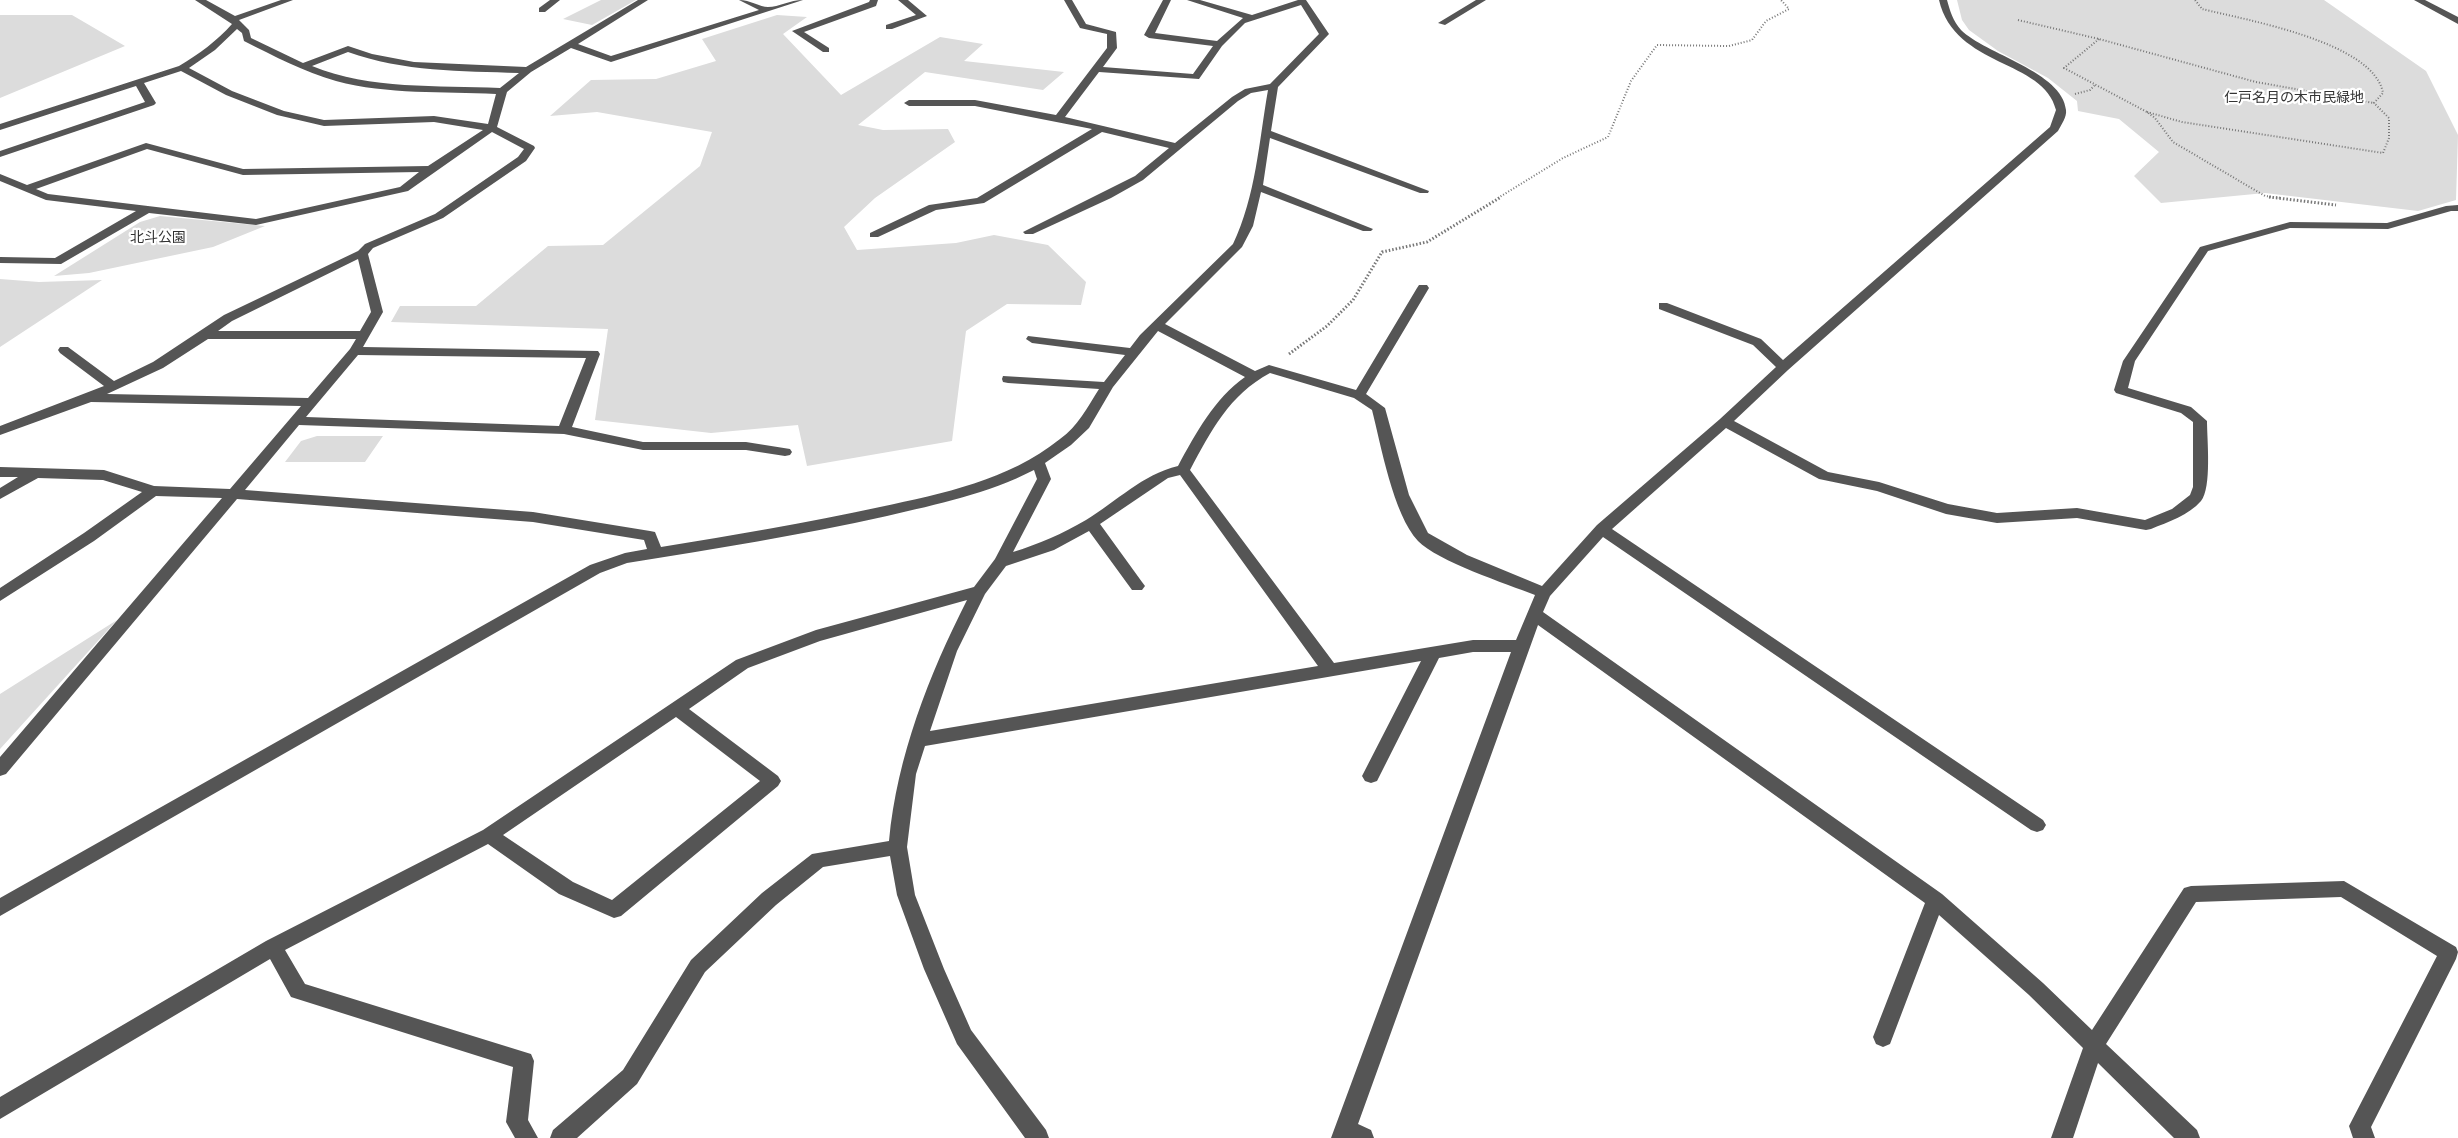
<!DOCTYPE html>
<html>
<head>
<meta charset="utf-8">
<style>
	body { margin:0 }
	canvas { display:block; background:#fff }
</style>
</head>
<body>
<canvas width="2458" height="1138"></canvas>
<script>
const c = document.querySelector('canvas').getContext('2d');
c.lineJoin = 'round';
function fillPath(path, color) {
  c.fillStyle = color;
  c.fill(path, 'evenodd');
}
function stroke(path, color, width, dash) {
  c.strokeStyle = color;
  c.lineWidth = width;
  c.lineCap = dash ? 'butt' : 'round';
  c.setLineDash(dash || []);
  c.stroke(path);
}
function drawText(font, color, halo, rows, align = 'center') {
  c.font = font + ' Mulish,"Noto Sans JP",sans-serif';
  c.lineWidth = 4.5;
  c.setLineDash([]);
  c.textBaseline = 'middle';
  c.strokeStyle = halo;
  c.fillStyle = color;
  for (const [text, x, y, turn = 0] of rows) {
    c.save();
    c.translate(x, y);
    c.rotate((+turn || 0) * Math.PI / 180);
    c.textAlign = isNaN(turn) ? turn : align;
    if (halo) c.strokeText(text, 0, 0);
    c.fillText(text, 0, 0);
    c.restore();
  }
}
fillPath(new Path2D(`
	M601 0H636L592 25 563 19Z
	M1957 0H2324L2426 71 2458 135 2456 200 2418 211 2265 193 2161 203 2134 176 2159 152 2119 119 2078 111 2077 101 2048 78 1998 51 1969 30 1962 20Z
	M0 15H72L125 46 0 98Z
	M777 15 807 17 783 34 841 95 940 37 983 44 964 61 1064 72 1043 90 925 72 858 125 883 130 948 129 955 142 875 198 844 227 857 250 956 243 994 235 1048 245 1086 282 1081 305 1007 304 966 331 952 441 807 466 798 425 711 433 595 420 608 329 391 322 400 306H476L548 246 603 245 700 166 712 132 597 112 550 116 591 80 656 79 716 61 702 39Z
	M160 216 265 226 213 247 89 273 54 276 140 222Z
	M0 279 39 282 102 280 0 347Z
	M317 436H383L365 462H285L301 441Z
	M117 620 0 749V694Z`), '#dcdcdc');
stroke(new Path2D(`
	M2018 20 2099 39 2256 82 2374 103
	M2099 39 2064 68 2147 112 2155 118 2173 142 2265 196 2281 198
	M2075 94 2090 90 2095 85
	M2147 112 2182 122 2383 153 2389 138V118L2374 103 2383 93C2374 42 2246 20 2202 9L2195 0
	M1498 198 1563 158 1608 137 1631 81 1657 45 1729 46 1752 40 1766 21 1789 9 1781 0`), '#777', 2, [1, 2]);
stroke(new Path2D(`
	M2269 197 2336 205
	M1289 354 1327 326 1353 300 1382 252 1427 242 1501 197`), '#777', 3, [1.5, 2]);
fillPath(new Path2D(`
	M195 0H206L235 16 281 0H293L239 20 249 30 251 38 303 63 348 46 372 54 414 62 526 67 638 0H648L578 44 611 56 759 10 739 0C750 0 760 7 768 7 779 7 790 0 803 0L611 62 571 48 531 72 507 92 497 127 534 146 535 148 526 161 443 218 373 248 368 254 383 312 363 347 598 351 600 354 572 427 643 442H746L790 449 792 452 790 455 785 456 746 450H643L564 434 299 425 245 490 533 512 650 531 655 532 661 547C734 535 807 523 880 507 944 493 1007 481 1060 439 1078 426 1087 408 1099 389L1008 383 1003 382 1002 379 1003 376 1104 382 1125 355 1032 343 1026 339 1028 336 1130 348 1140 335 1233 244C1256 196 1259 141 1268 90L1251 93 1238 101 1143 180 1111 198 1033 234H1025L1023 232 1135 176 1169 148 1102 132 984 203 936 210 878 237H870V233L929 205 977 198 1092 129 975 106H909L904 103 909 100H975L1056 115 1107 48V34L1080 28 1064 0H1072L1086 24 1116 32 1117 48 1103 67 1193 74 1213 46 1149 38 1144 35 1163 0H1171L1155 33 1217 41 1243 18 1187 0H1200L1252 15 1298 0H1306L1329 34 1278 87 1271 131 1429 191 1428 193H1420L1270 138 1263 185 1373 229 1371 231H1363L1261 192 1253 226 1242 247 1165 324 1255 371 1269 365 1356 390 1417 288 1419 285H1427L1429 288 1366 394 1385 408 1409 495 1428 533 1467 555 1542 586 1597 525 1720 419 1776 367 1753 345 1659 309V303H1667L1761 339 1783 360 2050 127 2056 110C2044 59 1955 68 1939 0H1947C1950 11 1953 21 1961 30 1985 54 2063 72 2066 110 2067 117 2061 125 2058 131L1788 370 1734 421 1828 472 1879 482 1948 504 1997 513 2077 508 2145 520 2172 509 2190 495 2193 487V422L2181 413 2116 393 2114 390 2123 361 2200 247 2290 222 2387 223 2446 206 2458 205V211H2451L2388 229 2290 228 2208 251 2135 361 2128 388 2191 407 2207 421C2207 439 2212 488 2201 501 2189 515 2168 522 2151 529L2146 530 2077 518 1997 523 1946 514 1877 491 1819 479 1726 428 1612 529 2043 820 2046 825 2043 830 2037 832 2031 830 1603 537 1550 596 1543 612 1942 894 2043 983 2092 1030 2184 888 2191 886 2344 881 2456 947 2458 952 2456 959 2371 1127 2375 1138H2353L2349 1126 2437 956 2341 897 2196 902 2106 1044 2197 1130 2200 1138H2174L2098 1063 2073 1138H2051L2083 1048 2029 995 1939 915 1890 1044 1883 1047 1876 1044 1873 1037 1925 903 1538 625 1358 1124 1371 1130 1374 1138H1331L1511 652H1473L1439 658 1377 781 1371 783 1365 781 1362 776 1421 661 925 746 916 774 907 847 915 895 944 969 971 1030 1046 1130 1049 1138H1025L957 1044 924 969 897 895 890 856 823 867 776 905 705 972 637 1084 577 1138H550L553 1130 623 1070 691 960 762 893 812 854 889 841C897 756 929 675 967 600L820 641 748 668 689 709 778 776 781 781 778 786 621 916 614 918 559 894 488 844 285 950 305 984 531 1054 534 1061 528 1120 538 1138H515L506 1122 513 1067 291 997 270 959 0 1119V1097L266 941 483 830 736 660 816 630 974 587 995 559 1037 479 1034 470C987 494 938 504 887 516 801 535 714 549 627 563L600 573 0 916V898L590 565 625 553 647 549 644 540 533 522 237 499 6 774 0 776V757L222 498 156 496 94 541 0 601V588L84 533 142 492 103 480 38 478 0 499V488L18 477H0V467L104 470 154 486 230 489 301 406 91 402 0 435V426L104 386 60 353 58 350 60 347H68L114 381 153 362 224 315 358 251 365 244 435 214 518 157 524 149 492 132 408 191 256 225 149 213 61 264 0 263V257L55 258 136 211 46 200 0 181V174L27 185 146 143 243 169 428 166 483 130 434 122 324 126 277 115 226 95 181 71 144 83 156 103 154 105 0 157V151L145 102 136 86 0 130V124L179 66C199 54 217 41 232 24ZM1301 5 1319 34 1270 84 1245 89 1232 97 1175 143 1065 117 1099 72 1199 79 1222 46 1245 23ZM237 29 242 33 244 41C274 56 304 72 336 81 388 95 443 91 496 94L488 124 434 116 324 120 284 111 232 91 189 68 215 50ZM348 52C404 72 461 71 519 73L500 88C437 85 371 90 312 66ZM147 149 243 175 419 172 400 187 256 219 48 194 36 189ZM358 259 371 312 360 331H218L232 321ZM1158 331 1245 377C1214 399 1196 433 1178 466 1143 474 1116 502 1086 520 1062 534 1039 544 1013 552L1051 479 1045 463 1071 445 1089 428 1113 387ZM208 339H356L350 349 308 398 107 394 163 368ZM358 355 586 358 559 426 306 417ZM1270 373 1354 398 1372 410C1381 445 1393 514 1418 541 1437 561 1507 584 1535 595L1516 640H1473L1334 663 1190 470C1211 431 1229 395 1270 373ZM1180 475 1318 666 930 731 957 651 985 594 1006 566 1054 550 1089 531 1132 590H1142L1145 586 1142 582 1100 524 1168 478ZM676 717 760 781 612 900 573 882 503 835Z
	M550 0H560L545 12H539V8Z
	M870 0H878L876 6 804 32 829 48V52H823L792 31 869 2Z
	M898 0H908L927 16 892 29H886V25L916 15Z
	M1476 0H1486L1445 25 1438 23Z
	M2414 0H2425L2458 17V24Z`), '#555');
drawText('14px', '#333', '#fff', [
	["仁戸名月の木市民緑地",2294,98],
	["北斗公園",158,238]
]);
</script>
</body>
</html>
